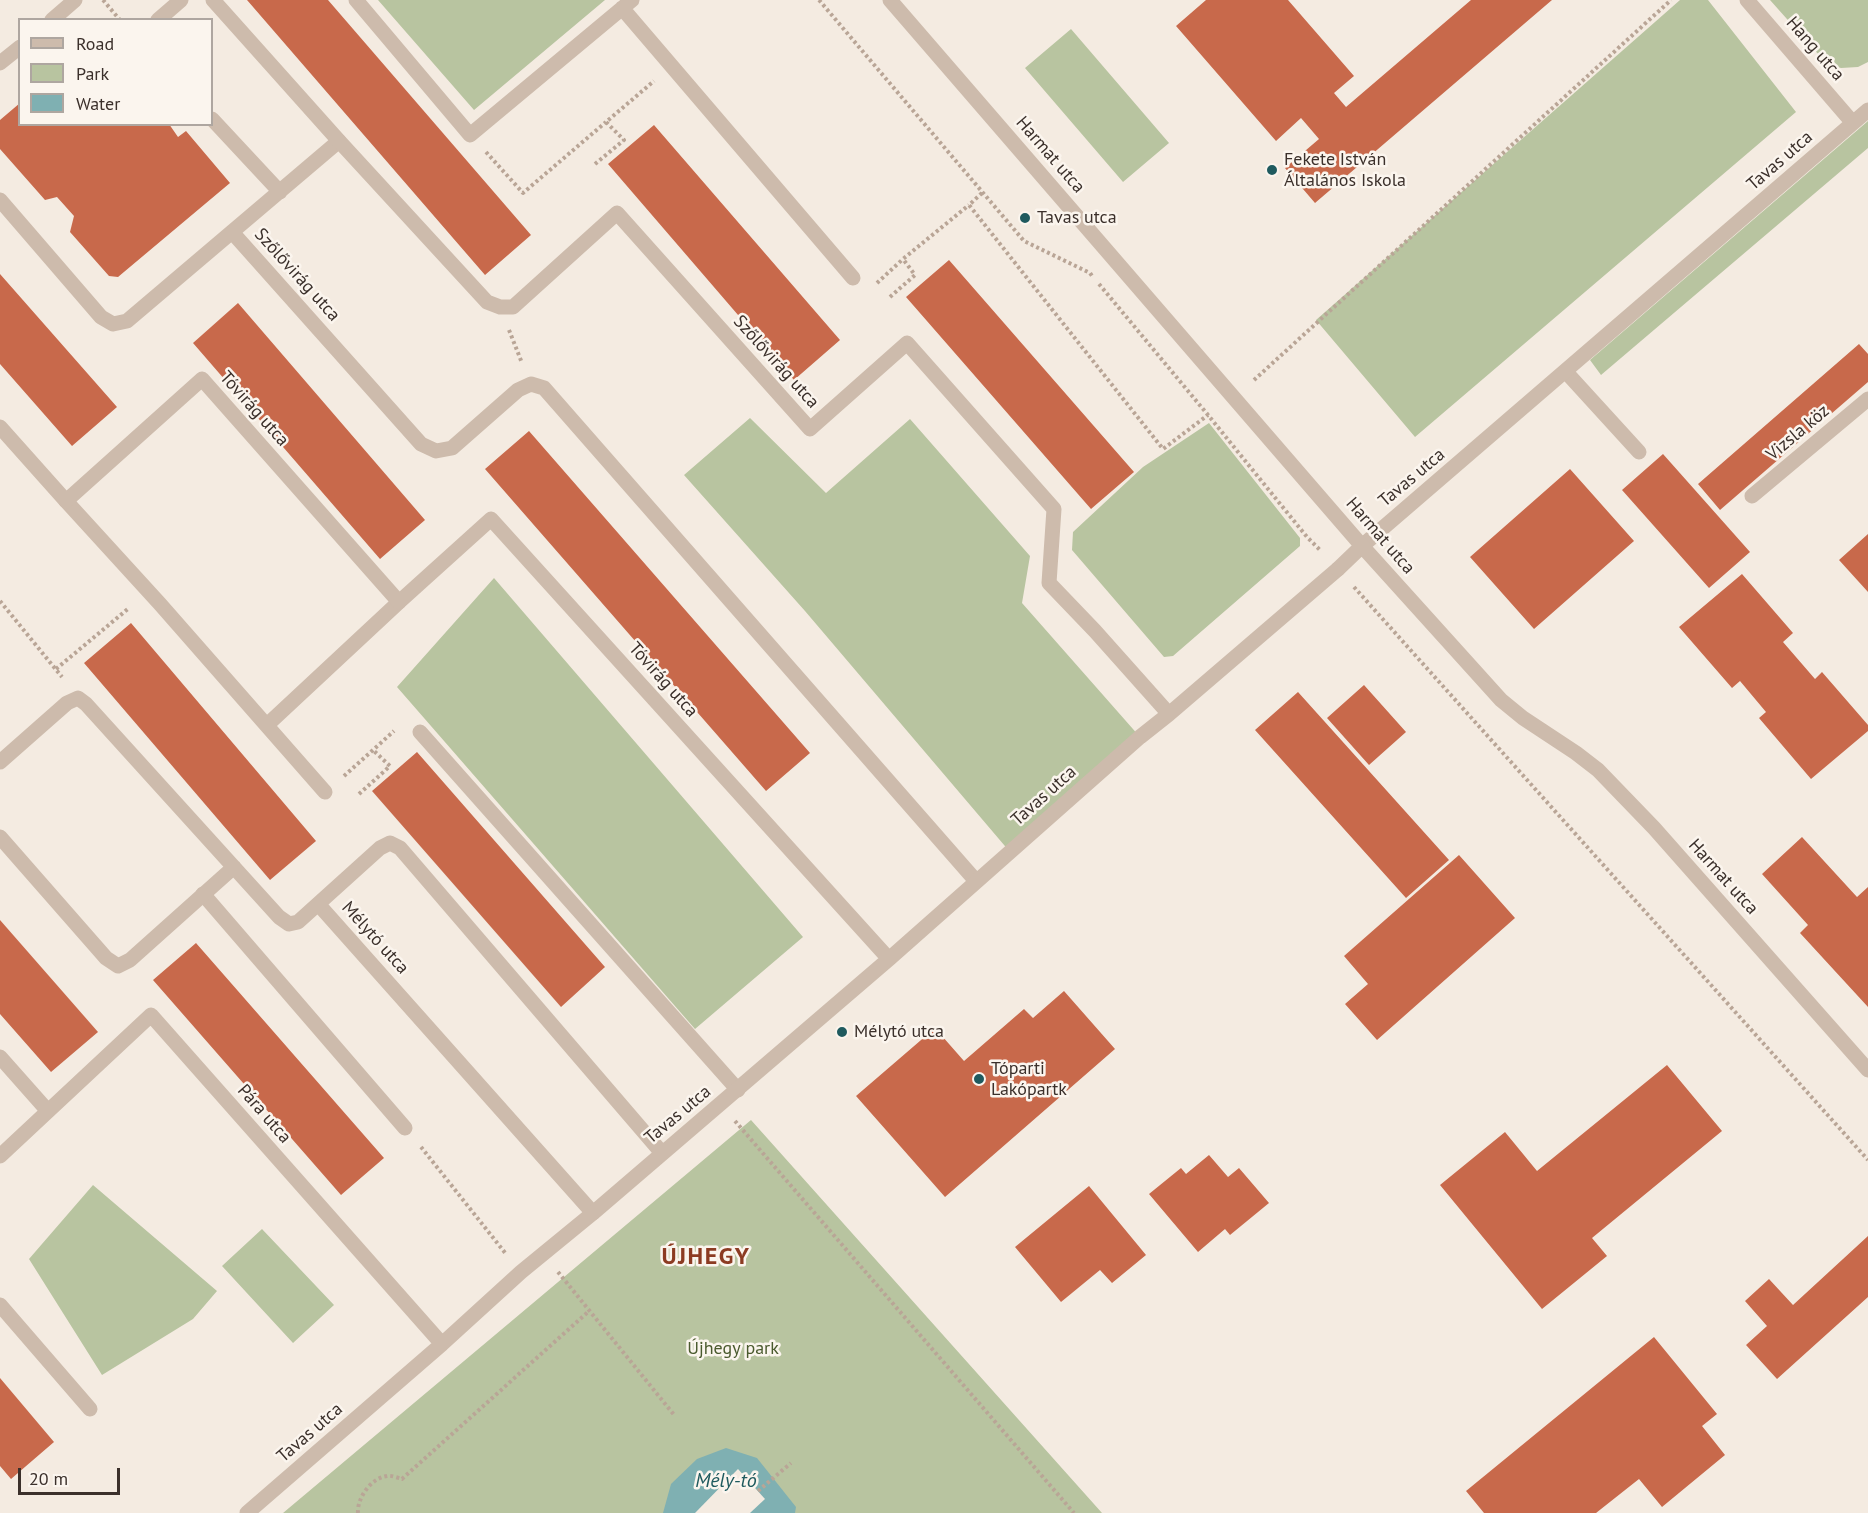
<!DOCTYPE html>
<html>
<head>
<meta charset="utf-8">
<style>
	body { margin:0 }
	#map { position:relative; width:1868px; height:1513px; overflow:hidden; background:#f4ebe1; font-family:"PT Sans",sans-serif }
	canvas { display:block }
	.legend { position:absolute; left:18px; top:18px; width:195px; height:108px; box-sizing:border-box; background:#fbf5ee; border:2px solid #aea6a0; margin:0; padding:8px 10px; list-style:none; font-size:18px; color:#3b302b }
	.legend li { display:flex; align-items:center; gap:12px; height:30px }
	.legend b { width:30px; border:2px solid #aea6a0 }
	.scale { position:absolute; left:18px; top:1468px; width:102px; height:27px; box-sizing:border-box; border:3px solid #3b302b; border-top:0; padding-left:8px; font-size:18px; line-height:21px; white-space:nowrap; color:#3b302b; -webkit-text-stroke:4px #fbf5ee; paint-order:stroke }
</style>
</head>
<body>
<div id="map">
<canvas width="1868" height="1513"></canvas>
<ul class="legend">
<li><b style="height:8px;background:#cdbbac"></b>Road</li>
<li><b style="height:16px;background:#b8c4a0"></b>Park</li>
<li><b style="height:16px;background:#7fb0b2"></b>Water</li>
</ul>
<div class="scale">20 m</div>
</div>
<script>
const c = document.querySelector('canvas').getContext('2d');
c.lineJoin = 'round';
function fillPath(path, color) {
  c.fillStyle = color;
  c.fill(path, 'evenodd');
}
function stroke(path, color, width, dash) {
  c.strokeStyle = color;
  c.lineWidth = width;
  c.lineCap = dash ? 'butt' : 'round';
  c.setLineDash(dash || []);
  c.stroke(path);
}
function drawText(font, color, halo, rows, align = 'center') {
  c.font = font + ' "PT Sans",sans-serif';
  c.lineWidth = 5;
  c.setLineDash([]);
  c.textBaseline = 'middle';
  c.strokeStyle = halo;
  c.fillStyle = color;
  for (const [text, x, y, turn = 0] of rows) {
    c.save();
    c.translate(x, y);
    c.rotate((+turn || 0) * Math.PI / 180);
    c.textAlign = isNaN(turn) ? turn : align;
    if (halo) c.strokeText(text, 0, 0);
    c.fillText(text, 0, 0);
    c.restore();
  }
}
fillPath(new Path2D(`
	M378 0H605L474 110Z
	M1680 0H1708L1796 112 1415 437 1316 320Z
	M1770 0H1868V62L1858 67 1841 68 1827 64Z
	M1071 29 1169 143 1123 182 1025 68Z
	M1868 121V148L1601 375 1590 360Z
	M750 418 826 493 910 419 1030 556 1022 603 1140 737 1010 852 805 611 684 475Z
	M1209 423 1300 538V546L1173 656 1164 657 1072 550 1073 532 1143 467Z
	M494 578 803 937 695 1029 397 687Z
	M751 1120 1102 1513H283Z
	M93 1185 217 1291 193 1319 102 1375 29 1259Z
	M262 1229 334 1305 293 1343 222 1266Z`), '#b8c4a0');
fillPath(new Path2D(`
	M726 1448 757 1458 796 1507 795 1513H663L671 1484 697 1459Z`), '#7fb0b2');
fillPath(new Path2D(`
	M738 1469 765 1499 750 1513H695Z`), '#f4ebe1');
fillPath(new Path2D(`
	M247 0H328L531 235 485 275Z
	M1206 0H1288L1354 76 1334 93 1346 107 1471 0H1552L1315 203 1285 168 1319 139 1301 118 1276 141 1176 26Z
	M20 103V124H169L178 137 186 131 230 183 118 277 109 276 70 232 74 216 57 197 45 200 0 149V120Z
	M654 125 840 340 794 380 608 164Z
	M949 260 1134 472 1091 509 906 297Z
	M0 274 117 407 72 446 0 364Z
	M238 303 425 520 380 559 193 343Z
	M1859 344 1868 354V382L1720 510 1698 484Z
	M529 431 810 753 766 791 485 469Z
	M1663 454 1750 552 1709 588 1622 490Z
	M1570 469 1634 541 1534 629 1470 557Z
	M1868 534V592L1839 560Z
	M1742 574 1793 633 1783 642 1815 679 1822 672 1868 725V731L1811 779 1759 718 1766 712 1740 681 1732 688 1679 627Z
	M131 623 316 841 270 880 84 663Z
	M1364 685 1406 732 1369 765 1327 718Z
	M1298 692 1449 860 1406 898 1255 730Z
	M417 752 605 967 561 1007 372 791Z
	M1802 837 1857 897 1868 887V1007L1800 933 1808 925 1762 874Z
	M1459 855 1515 918 1377 1040 1345 1004 1368 984 1344 956Z
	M0 920 98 1032 51 1072 0 1014Z
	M196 943 384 1158 341 1195 153 980Z
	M1064 991 1115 1049 945 1197 856 1096 935 1028 964 1061 1024 1009 1033 1018Z
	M1667 1065 1722 1131 1592 1238 1607 1256 1542 1309 1440 1185 1505 1132 1537 1171Z
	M1209 1155 1228 1177 1239 1168 1269 1203 1230 1235 1225 1229 1198 1252 1149 1194 1181 1168 1186 1174Z
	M1089 1186 1146 1255 1112 1283 1100 1270 1061 1302 1015 1247Z
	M1868 1236V1297L1777 1379 1746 1345 1767 1326 1745 1301 1769 1279 1793 1305Z
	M1654 1337 1717 1414 1702 1426 1725 1455 1662 1507 1639 1479 1596 1513H1484L1466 1491Z
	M0 1378 54 1442 11 1479 0 1466Z`), '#c8694b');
stroke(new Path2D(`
	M103 0 120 20
	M819 0 1024 241 1090 273 1092 276
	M486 152 523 193 606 122
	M595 164 624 140 606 122 654 81
	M982 193 969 205 1163 449 1208 415
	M877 283 903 259
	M1099 284 1208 415 1307 537 1320 550
	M890 297 915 275 903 259 969 205
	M509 330 522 363
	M1254 380 1671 0
	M1354 587 1868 1160
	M0 601 62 677
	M56 669 129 608
	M344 776 394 731
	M359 794 390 766 373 750
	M735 1121 1074 1513
	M421 1147 506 1254
	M558 1272 675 1416
	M758 1491 791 1463
	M358 1513C357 1498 371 1478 387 1476 391 1475 398 1478 402 1479L589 1311`), '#b9a596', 4, [3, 3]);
stroke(new Path2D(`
	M356 0 470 135 632 0
	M622 8 853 278
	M158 20 181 0
	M212 119 280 192
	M0 200 101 317 113 324 127 321 339 141
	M232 232 421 444 436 451 452 448 518 390 531 384 544 388 976 881
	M1566 372 1639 452
	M66 501 160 604 325 792
	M267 725 399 602
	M420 732 738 1090
	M203 894 405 1128
	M319 905 593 1213
	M0 1305 90 1409`), '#cdbbac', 15);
stroke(new Path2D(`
	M52 20 75 0
	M0 63 20 47`), '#cdbbac', 15);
stroke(new Path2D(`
	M213 0 339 141 487 302 500 307H513L617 213 810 429 907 343 1054 509 1049 583 1095 631 1169 714
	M1747 0 1853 123
	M0 427 66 501 202 379 399 602 491 519 889 959
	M1752 496 1868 399
	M1362 546 1868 110
	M0 762 67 703 78 698 86 704 279 917 289 924 298 922 380 848 390 843 400 848 662 1153
	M0 837 106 958 118 966 130 960 234 867
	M0 1057 47 1110
	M0 1156 151 1015 442 1344
	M247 1513 442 1344 521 1272 593 1213 889 959 1140 737 1169 714 1338 569`), '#cdbbac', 15);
stroke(new Path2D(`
	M890 0 1362 546 1501 700 1523 718 1576 753 1598 770 1654 828 1868 1070
	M1338 569 1362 546`), '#cdbbac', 15);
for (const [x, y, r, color] of [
	[1272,170,6,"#1f5a5e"],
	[1025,218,6,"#1f5a5e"],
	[842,1032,6,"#1f5a5e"],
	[979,1079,6,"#1f5a5e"]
]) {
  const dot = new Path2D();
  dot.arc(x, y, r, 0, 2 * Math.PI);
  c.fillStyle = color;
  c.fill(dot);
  stroke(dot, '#fbf5ee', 2);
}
drawText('18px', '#3b302b', '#fbf5ee', [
	["Hang utca",1815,49,49],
	["Harmat utca",1050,155,49],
	["Tavas utca",1780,161,-41],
	["Szőlővirág utca",297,275,48],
	["Szőlővirág utca",776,362,48],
	["Tóvirág utca",254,409,48],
	["Vizsla köz",1798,433,-40],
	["Tavas utca",1412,478,-40],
	["Harmat utca",1380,536,49],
	["Tóvirág utca",663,680,48],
	["Tavas utca",1044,796,-42],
	["Harmat utca",1723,877,48],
	["Mélytó utca",375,938,48],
	["Pára utca",264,1114,49],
	["Tavas utca",678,1115,-40],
	["Tavas utca",310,1433,-41]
]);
drawText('18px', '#3b302b', '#fbf5ee', [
	["Fekete István",1284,160],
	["Általános Iskola",1284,181],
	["Tavas utca",1037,218],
	["Mélytó utca",854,1032],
	["Tóparti",991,1069],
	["Lakópartk",991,1090]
], 'left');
drawText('18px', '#4a5a2e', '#fbf5ee', [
	["Újhegy park",733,1349]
]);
drawText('italic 20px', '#1f5a5e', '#fbf5ee', [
	["Mély-tó",726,1481]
]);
c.letterSpacing = '1.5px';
drawText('bold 24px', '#8c3b22', '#fbf5ee', [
	["ÚJHEGY",706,1257]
]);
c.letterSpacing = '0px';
</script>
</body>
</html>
